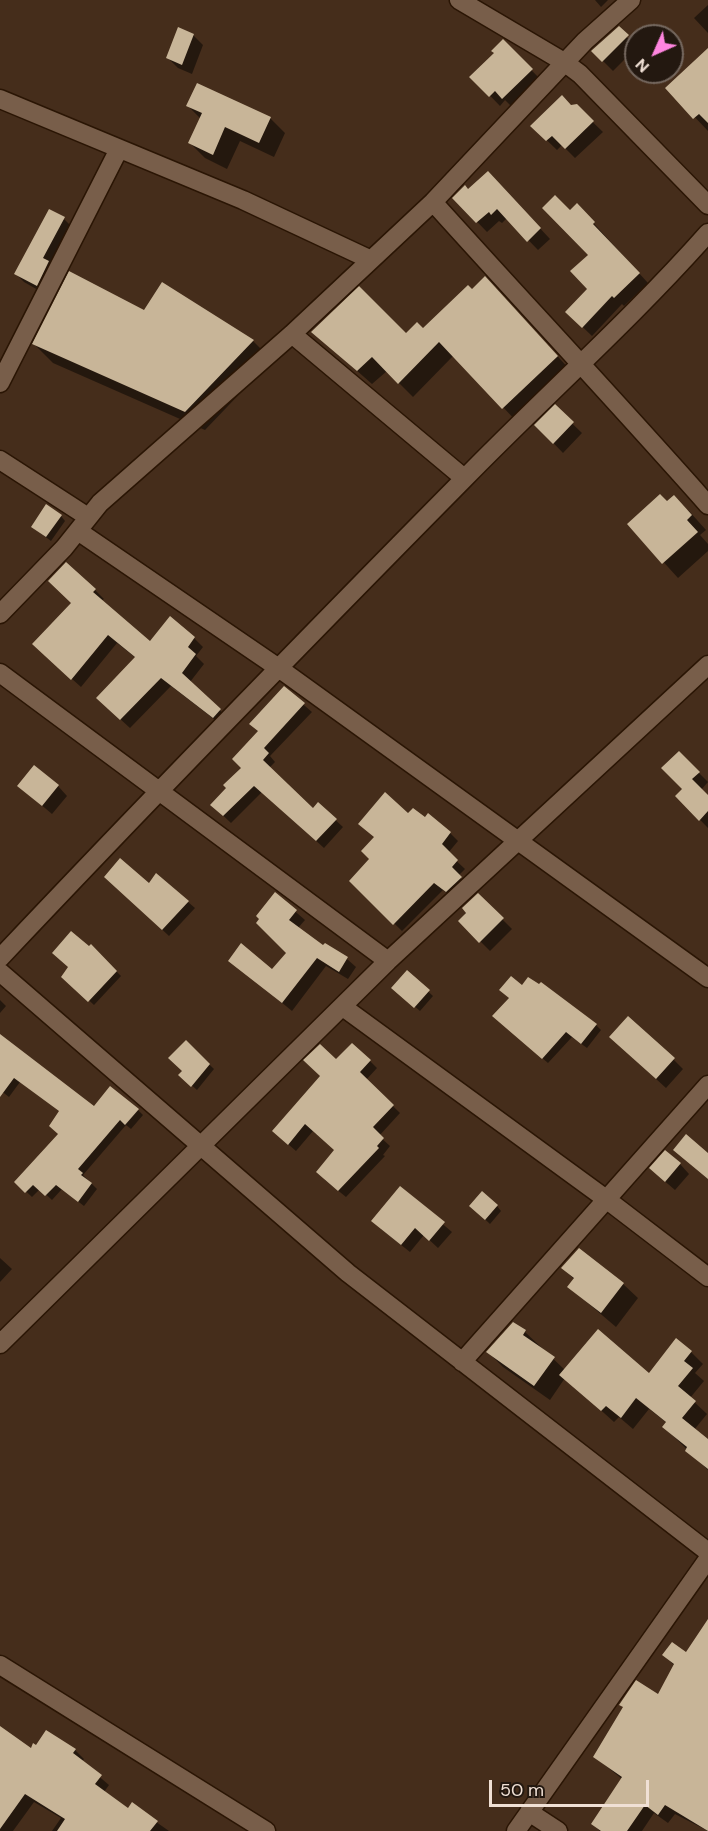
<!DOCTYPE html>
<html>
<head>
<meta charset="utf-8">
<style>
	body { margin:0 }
	#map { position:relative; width:708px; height:1831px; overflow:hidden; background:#452d1b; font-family:"DM Sans",sans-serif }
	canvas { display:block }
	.north { position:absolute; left:624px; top:24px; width:60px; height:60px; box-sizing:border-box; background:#231810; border:2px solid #75685f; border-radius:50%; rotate:225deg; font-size:16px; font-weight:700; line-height:24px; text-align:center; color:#f0e0d5 }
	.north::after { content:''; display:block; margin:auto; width:21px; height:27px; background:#ff85df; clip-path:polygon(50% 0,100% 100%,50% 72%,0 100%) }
	.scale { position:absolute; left:489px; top:1780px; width:160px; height:27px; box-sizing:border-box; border:3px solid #f0e0d5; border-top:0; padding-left:8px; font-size:18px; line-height:21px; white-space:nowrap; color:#f0e0d5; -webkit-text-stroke:4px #231810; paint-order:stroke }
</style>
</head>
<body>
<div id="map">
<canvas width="708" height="1831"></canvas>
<div class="north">N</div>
<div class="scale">50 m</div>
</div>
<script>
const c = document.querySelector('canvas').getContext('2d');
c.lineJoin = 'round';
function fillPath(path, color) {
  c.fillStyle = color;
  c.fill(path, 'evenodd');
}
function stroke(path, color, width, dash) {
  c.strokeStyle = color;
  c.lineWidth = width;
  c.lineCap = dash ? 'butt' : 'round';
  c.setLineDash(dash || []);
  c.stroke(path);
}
fillPath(new Path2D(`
	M595 0H608L601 7Z
	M708 5V33L694 18Z
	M619 28 636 48 613 71 593 51Z
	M193 35 203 45 192 74 178 68 168 58Z
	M503 41 541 80 513 108 505 100 500 106 472 77 496 53Z
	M708 50V131L667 88Z
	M188 106 270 118 285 133 274 157 240 141 227 169 205 158 190 143 201 119Z
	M576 106 603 132 575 158 562 145 557 150 532 126Z
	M498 183 550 239 538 250 507 218 502 223 499 221 487 232 454 198Z
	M577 205 648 283 624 306 622 304 592 336 567 312 590 289V255L570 212Z
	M64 219 72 227 45 294 24 282 16 274Z
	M472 291 499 292 571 371 517 422 454 355 413 397 387 371 372 384 313 332 406 335 423 330Z
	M145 312 253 341 272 360 205 430 53 363 34 344Z
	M555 407 582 433 563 453 536 425Z
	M667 503 689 511 706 530 700 535 708 544V551L678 578 629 524Z
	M61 516 65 521 51 541 32 527Z
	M95 590 104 599 101 601 151 644 194 638 203 647 196 656 204 664 190 682 229 719 223 726 171 686 130 728 107 707 136 658 117 643 81 687 43 653Z
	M284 688 312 712 270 756 275 762 269 768 313 810 318 804 343 827 324 848 262 792 231 823 212 805 243 768 259 732Z
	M679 753 708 782 701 790 708 797V828L677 796 684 789Z
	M19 786H58L67 796 52 814Z
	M409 815 450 833 458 841 448 853 465 869 458 876 469 886 454 899 443 890 402 931 351 881Z
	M113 883 149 885 188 902 195 908 169 936Z
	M275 894 305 920 298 928 324 947 325 945 347 959 356 967 348 979 326 966 292 1011 230 960 272 971 288 953Z
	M478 895 512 929 490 951 460 921Z
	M91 946 121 976 94 1005 63 976Z
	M407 972 433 996 420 1011 398 992Z
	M522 987 596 1025 601 1030 587 1048 572 1037 548 1063 500 1022Z
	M0 1000 6 1006 0 1013Z
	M0 1035 94 1109 138 1110 143 1115 131 1129 126 1125 83 1175 97 1189 84 1206 62 1189 52 1200 40 1189 32 1197 16 1182 59 1134 61 1112 20 1082 9 1097 0 1090Z
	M186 1042 214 1069 197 1090 180 1075 184 1071Z
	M621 1047 673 1059 683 1069 666 1088Z
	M370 1061 377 1068 366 1080 400 1113 379 1136 390 1146 383 1155 385 1156 346 1197 325 1180 336 1151 313 1131 296 1151 281 1138 336 1062Z
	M680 1164 689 1174 675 1190 661 1178Z
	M400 1188 452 1232 438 1248 424 1235 410 1252 381 1229Z
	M471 1206H497L501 1211 490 1224Z
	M0 1258 12 1269 0 1282Z
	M563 1268 623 1284 638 1298 616 1327 569 1287 574 1279Z
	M525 1332 565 1370 649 1375 691 1352 703 1364 695 1373 704 1381 690 1398 707 1414 694 1430 708 1441V1470L664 1427 667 1423 649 1409 633 1429 619 1417 614 1422 565 1378 550 1400 503 1367 488 1352Z
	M708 1622V1831L675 1814 668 1823 654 1813 642 1831H600L593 1824 622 1779 595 1757 659 1696 675 1666 664 1655 686 1654Z
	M0 1727 31 1750 37 1747 46 1732 75 1750 84 1759 82 1762 109 1785 104 1792 129 1810 132 1805 169 1831H52L61 1818 34 1802 13 1831H0Z`), '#0007');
fillPath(new Path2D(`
	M619 26 629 35 602 62 591 51Z
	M178 27 194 34 182 65 166 58Z
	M503 39 533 69 502 99 495 91 489 97 469 77 494 53 491 51Z
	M708 48V123L699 114 693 119 665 88Z
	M197 83 271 117 259 143 225 127 213 155 188 143 202 113 186 106Z
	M562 95 571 105 577 104 594 121 565 149 552 136 546 141 530 126Z
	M488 171 541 228 527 242 497 209 491 215 489 212 476 223 452 198 465 185 468 189Z
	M555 195 570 210 577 203 595 222 593 224 640 273 614 298 612 296 582 328 565 312 587 289 570 271 588 255 542 208Z
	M49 209 65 217 43 258 49 261 37 286 14 274Z
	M69 271 144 310 162 282 254 340 185 412 32 344Z
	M485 276 558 356 502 409 439 342 398 384 372 357 357 371 311 332 359 286 406 333 417 322 423 328 468 285 472 289Z
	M555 404 574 422 553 444 534 425Z
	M660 494 667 501 674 495 692 515 687 520 698 532 662 564 627 524Z
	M46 504 62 515 46 537 31 527Z
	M66 562 96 589 93 592 150 641 170 616 195 637 188 647 196 654 182 673 221 709 213 718 161 678 120 720 96 698 135 657 108 635 71 680 32 644 71 603 48 581Z
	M284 686 305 703 264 748 269 753 263 760 313 808 318 802 337 819 316 841 254 786 223 816 210 805 226 788 223 785 241 768 232 759 258 731 249 724Z
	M679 751 700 772 692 779 708 795V811L699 821 675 796 682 789 661 768Z
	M34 765 59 785 42 806 17 786Z
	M385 792 408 813 413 808 425 817 428 813 451 832 442 844 458 860 452 867 462 877 446 892 434 883 393 925 349 881 369 859 361 851 374 837 358 824Z
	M120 858 149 883 156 873 189 901 162 930 104 877Z
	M275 892 297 910 289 920 323 945 325 943 348 957 339 972 317 958 282 1003 228 961 241 943 272 969 286 953 256 923 259 919 256 916Z
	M478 893 504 918 479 943 458 921 466 913 462 908Z
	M71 931 89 946 91 944 117 971 88 1002 61 977 68 967 52 953Z
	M407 970 430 990 414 1008 391 988Z
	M511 976 522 985 528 977 539 984 541 982 597 1024 581 1044 566 1032 542 1059 492 1016 509 998 499 990Z
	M628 1016 675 1058 656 1079 609 1037Z
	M0 1034 94 1106 110 1086 139 1109 125 1125 120 1120 78 1169 83 1173 81 1175 92 1183 78 1202 56 1185 45 1196 33 1185 25 1193 14 1182 58 1134 49 1126 59 1111 14 1078 0 1097Z
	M186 1040 210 1064 191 1087 178 1075 182 1071 168 1058Z
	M352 1043 371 1060 360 1072 394 1105 373 1127 384 1138 377 1146 379 1148 338 1191 316 1172 334 1150 305 1124 288 1145 272 1131 320 1076 303 1060 320 1044 336 1059Z
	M686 1134 708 1153V1179L673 1150Z
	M665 1150 681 1163 665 1182 649 1168Z
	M400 1186 445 1222 429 1241 415 1228 401 1245 371 1221Z
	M482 1191 498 1205 485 1220 469 1206Z
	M579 1248 624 1283 601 1313 567 1287 574 1278 561 1268Z
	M513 1322 526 1330 523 1335 555 1357 534 1386 486 1352Z
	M598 1329 649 1373 676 1338 692 1351 684 1361 693 1368 678 1386 696 1401 682 1418 708 1439V1469L685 1451 687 1447 662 1427 666 1422 636 1398 621 1418 606 1406 601 1411 559 1375Z
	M708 1619V1831L665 1805 658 1815 645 1805 627 1831H601L591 1824 622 1777 593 1757 623 1707 619 1705 636 1680 658 1694 674 1664 662 1655 672 1642 686 1652Z
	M0 1726 31 1748 33 1743 36 1745 46 1730 76 1749 73 1753 102 1775 95 1784 128 1808 132 1802 158 1821 150 1831H57L65 1819 25 1794 0 1829Z`), '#c8b598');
const street = new Path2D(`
	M459 0 564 62 580 74 708 205
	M0 99 243 200 369 259
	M433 202C524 303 617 402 708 505
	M292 334 464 478
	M0 383 119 149
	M0 460 88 517
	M78 531 280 669 708 978
	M0 614 64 548 100 503 292 334 433 202 585 41 631 0
	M0 673 388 961
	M0 958C153 796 308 637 464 479 545 396 632 319 708 233
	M0 972 348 1273 708 1552
	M343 1007 606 1199 708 1277
	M0 1344 388 961 708 665
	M462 1362 708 1085
	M0 1665 266 1831
	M529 1812 558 1831
	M516 1831 708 1559`);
stroke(street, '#2a1504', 21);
stroke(street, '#785e4a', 18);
</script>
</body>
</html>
